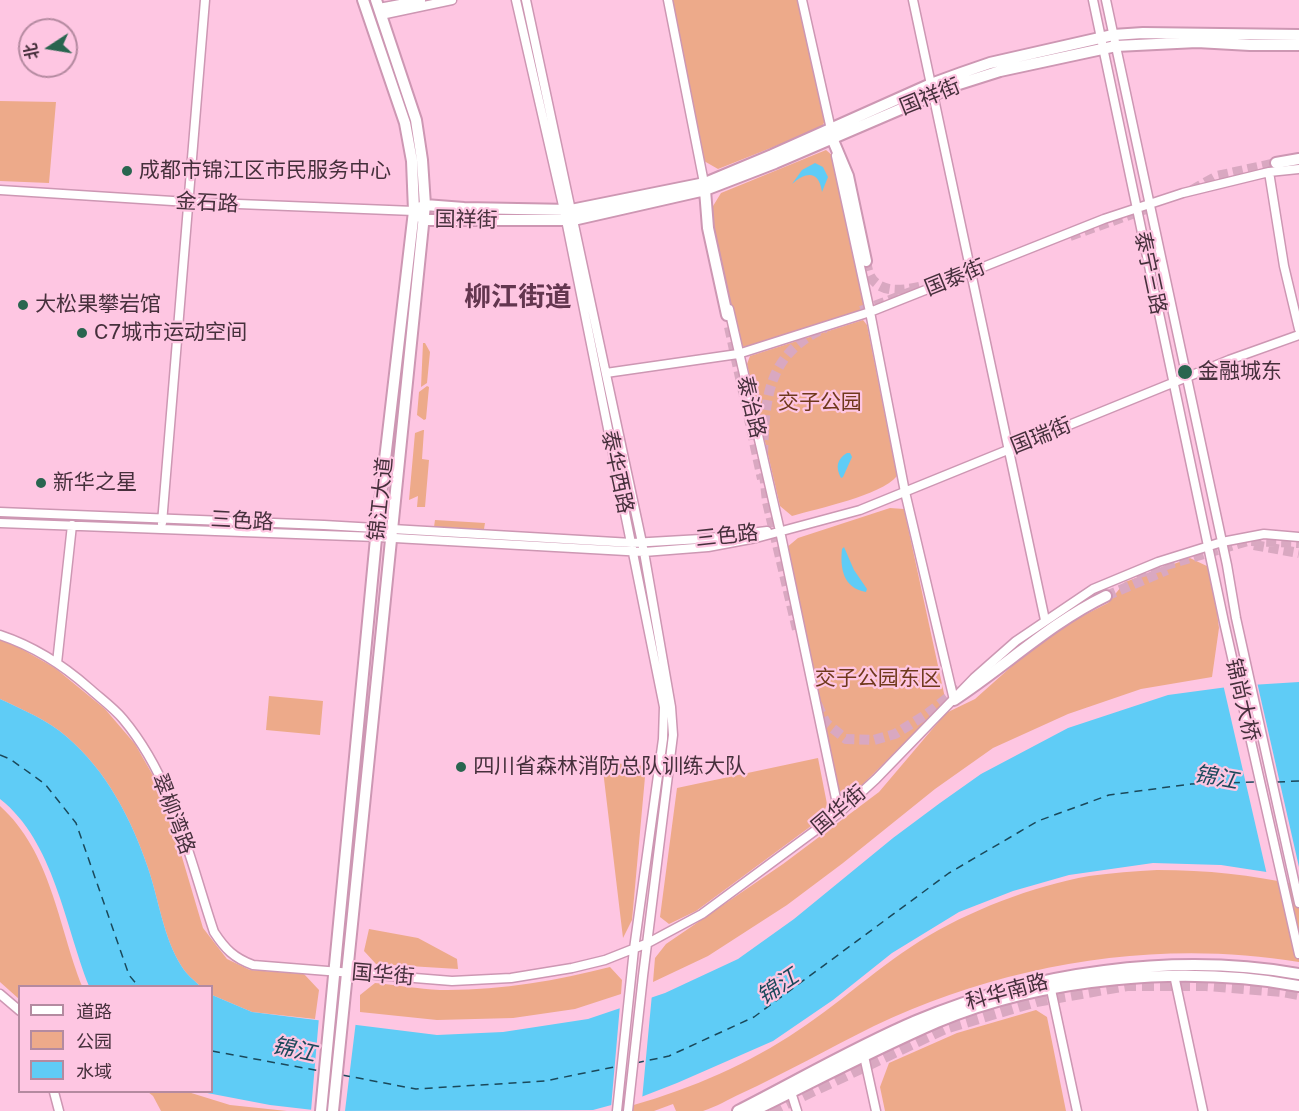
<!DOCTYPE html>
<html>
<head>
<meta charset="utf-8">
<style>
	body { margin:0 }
	#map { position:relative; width:1299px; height:1111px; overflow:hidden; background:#fec6e2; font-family:"Public Sans","Noto Sans SC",sans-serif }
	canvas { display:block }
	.legend { position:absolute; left:18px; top:985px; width:195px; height:108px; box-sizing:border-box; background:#fec6e2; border:2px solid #b48aa0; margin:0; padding:8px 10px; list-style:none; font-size:18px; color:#46303c }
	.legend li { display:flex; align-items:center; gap:12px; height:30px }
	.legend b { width:30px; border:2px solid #b48aa0 }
	.north { position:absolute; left:18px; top:18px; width:60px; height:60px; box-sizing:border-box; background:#fec6e2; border:2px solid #b48aa0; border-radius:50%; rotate:258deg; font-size:16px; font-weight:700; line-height:24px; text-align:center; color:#46303c }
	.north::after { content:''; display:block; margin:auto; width:21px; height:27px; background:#29654f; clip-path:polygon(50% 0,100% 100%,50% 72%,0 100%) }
</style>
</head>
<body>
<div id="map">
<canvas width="1299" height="1111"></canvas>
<ul class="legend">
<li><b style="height:8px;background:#fff"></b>道路</li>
<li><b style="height:16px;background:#edaa8a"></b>公园</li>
<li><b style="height:16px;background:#5fccf6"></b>水域</li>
</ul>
<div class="north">北</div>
</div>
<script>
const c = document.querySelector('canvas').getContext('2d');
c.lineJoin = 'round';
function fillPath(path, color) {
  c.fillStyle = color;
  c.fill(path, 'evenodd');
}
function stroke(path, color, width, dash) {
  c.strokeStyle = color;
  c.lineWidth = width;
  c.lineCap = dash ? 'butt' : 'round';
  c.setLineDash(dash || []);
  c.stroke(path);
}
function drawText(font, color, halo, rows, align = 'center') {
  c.font = font + ' "Public Sans","Noto Sans SC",sans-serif';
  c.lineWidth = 4.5;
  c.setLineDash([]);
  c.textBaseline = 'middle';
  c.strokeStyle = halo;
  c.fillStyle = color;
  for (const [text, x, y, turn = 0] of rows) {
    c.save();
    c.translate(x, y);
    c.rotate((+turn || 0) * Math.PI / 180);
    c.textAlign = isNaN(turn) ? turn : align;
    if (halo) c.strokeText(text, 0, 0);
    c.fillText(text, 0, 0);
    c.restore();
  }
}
fillPath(new Path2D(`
	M671 0H798L825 121 821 128 718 169 704 161Z
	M0 101 56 102 49 183 0 181Z
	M826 150 833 156 867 304C848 324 775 339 746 348L739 344 710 211 721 193Z
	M863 320 867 325 897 476C880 496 819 508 792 516L780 506 747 364 750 356Z
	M423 343H425L430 352 427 383 421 387Z
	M427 386 429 387 426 419 424 420 417 415 419 392Z
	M423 430H424L422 459 429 460 425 507H417L418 496 409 500 415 433Z
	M890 508 904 509 945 698 935 713 853 794 841 792 837 787 786 548 798 538Z
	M435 520 485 523 484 529 434 527Z
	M1190 558 1211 568 1219 628 1212 677 1141 689 1068 714 993 748 935 789 843 863 787 905 708 956 653 982 655 958 666 944 783 864 879 792 946 713 975 699 1049 633 1108 603 1125 582Z
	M0 639 13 644 55 668 105 709 135 744 163 793 203 928 227 959 250 970 304 974 319 990 315 1019 252 1012 212 995V986H200C194 980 186 974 182 967 163 937 159 900 148 868 132 820 106 770 67 737 48 720 23 710 0 699Z
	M269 696 323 701 320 735 266 730Z
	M818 758 827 804 822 818 696 911 669 924 660 917 677 788Z
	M602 762 646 766 632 920 623 938Z
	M0 806C51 852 58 925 82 986H20L19 999 0 982Z
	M1157 870C1208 870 1250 875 1299 885V962C1156 938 1004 964 874 1026 829 1048 786 1073 740 1094 729 1099 716 1107 703 1111 695 1111 684 1111 676 1111L673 1104 654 1111H612C670 1096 728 1074 780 1042 829 1013 871 972 920 941 968 911 1033 886 1089 876 1112 873 1135 871 1157 870Z
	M369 929 418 938 457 959 458 969 376 964 364 951Z
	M610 967 622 980 621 994 575 1009 513 1018 437 1020 360 1012V995L375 983C396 985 418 989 440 990 497 991 555 981 610 967Z
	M1036 1010 1047 1017 1066 1111H885L880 1087 889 1063 957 1033Z
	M148 1092H188L230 1105 287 1111H161L153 1096Z`), '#edaa8a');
fillPath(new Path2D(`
	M815 163 823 167 828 177 822 192C819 171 807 171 792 184L802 170Z
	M847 453H850L852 457 843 477 841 478C835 467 837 459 847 453Z
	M844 547 854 570 867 589 866 592C843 588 840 568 842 549Z
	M1299 682V877L1221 865 1153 863 1069 875 1013 891 959 912 892 953 833 1000 773 1041 677 1083 641 1097 593 1110 322 1111 270 1105 202 1092H212V995L252 1012 437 1035 503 1032 588 1019 665 993 738 959 794 919 893 838 940 803 981 774 1068 728 1168 695 1235 686Z
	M0 699C23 710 48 720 67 737 106 770 132 820 148 868 159 900 163 937 182 967 186 974 194 980 200 986H89C65 926 54 841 0 799Z`), '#5fccf6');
fillPath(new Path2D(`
	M1257 682 1299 867V880L1267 875 1223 684Z
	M652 994 642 1100 611 1108 620 1005Z
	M319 1017 356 1021 345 1111H311Z`), '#fec6e2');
stroke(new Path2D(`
	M0 755 10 759 45 784 76 823 129 975 138 986
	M1277 782 1299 781
	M212 1051 320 1071
	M636 1063 669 1056 754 1017 949 873 1038 821 1109 795 1191 784 1257 782
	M342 1075 416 1089 545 1081 619 1066`), '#1b495b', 1.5, [8, 6]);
stroke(new Path2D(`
	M1192 190 1217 176 1276 163
	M1070 236 1146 209
	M866 261C867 266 868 272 870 276 885 302 927 284 948 279
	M861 311 911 292
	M729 327 762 479
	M763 455C765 398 767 354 825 328
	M764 473 767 502 798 634
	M1254 545 1299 553
	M1136 574 1248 541 1299 543
	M1106 596 1167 570
	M1002 657 1047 624
	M817 704 826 723 846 739 874 740 895 734 927 714 960 688`), '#d9a8c1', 10, [10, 5]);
stroke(new Path2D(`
	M770 1111 945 1028 1036 1001 1127 985H1206L1282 991 1299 994`), '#d9a8c1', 12, [12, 6]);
const minor = new Path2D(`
	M516 0 564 210 664 707 663 739 634 949 617 1111
	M526 0 644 552 671 707 673 735 643 976 628 1111
	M668 0 705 188
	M802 0 832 134
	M913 0 1045 620
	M1093 0 1224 622 1299 954
	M1106 0 1227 565 1236 618 1299 903
	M379 8 421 0
	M381 15 452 0
	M836 156 870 312 905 492 954 700
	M1269 172 1284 266 1299 329
	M0 190 188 202 414 211
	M729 309 780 531 839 813
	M606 373 738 354 870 312 1104 219 1183 193 1269 172 1299 169
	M0 512 324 525 632 543 701 539 767 531
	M0 523 377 537 644 552 708 547 756 538 860 510 1229 360 1299 335
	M162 523 205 0
	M0 635C33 646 63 665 89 688 100 698 114 708 123 719 174 780 189 858 214 932 225 949 234 958 253 965L452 981 511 978 572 968 605 960 648 943 702 914 839 813 876 779 974 678 1016 641 1093 589 1158 562 1222 542 1264 534 1299 537
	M57 663 72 525
	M1174 975 1203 1111
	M1050 985 1077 1111
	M0 994 20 1011
	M864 1056 876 1111
	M54 1092 59 1111
	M791 1092 797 1111`);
const major = new Path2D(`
	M1299 35 1143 33 1113 35 990 63 961 73 931 84 772 155 705 183 571 210 464 208 425 205 414 211 424 220H573L705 190 775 163 959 84 1000 71 1116 46 1197 42 1250 45H1299
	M832 138 848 176 866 261
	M1276 163 1299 159
	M705 190 708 228 727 315
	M954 700C1006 666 1050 623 1106 596
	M321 1111 377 528 414 211 412 161 405 123 363 0
	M333 1111 425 205 422 160 416 120 376 0
	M738 1111C797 1081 855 1047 916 1021 1032 972 1175 952 1299 974
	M753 1111C814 1081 875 1049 937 1022 1044 977 1186 965 1299 986`);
stroke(minor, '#cd97b3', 11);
stroke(major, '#cd97b3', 14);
stroke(minor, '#fff', 8);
stroke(major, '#fff', 10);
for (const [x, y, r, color] of [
	[127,171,6,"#29654f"],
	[23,305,6,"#29654f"],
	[82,333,6,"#29654f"],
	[1185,372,8,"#29654f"],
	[41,483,6,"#29654f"],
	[461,767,6,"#29654f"]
]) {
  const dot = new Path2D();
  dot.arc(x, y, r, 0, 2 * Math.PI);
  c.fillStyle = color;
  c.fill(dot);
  stroke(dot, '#fec6e2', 2);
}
drawText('21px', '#46303c', '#fec6e2', [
	["国祥街",930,97,-22],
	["金石路",207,203,3],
	["国祥街",466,220,1],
	["泰宁三路",1150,273,78],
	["国泰街",955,278,-22],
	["泰治路",751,407,77],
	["国瑞街",1041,436,-22],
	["泰华西路",617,472,78],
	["锦江大道",381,499,-84],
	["三色路",242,521,3],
	["三色路",727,536,-6],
	["锦尚大桥",1242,700,77],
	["国华街",839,810,-40],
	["翠柳湾路",173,814,69],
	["国华街",383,975,5],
	["科华南路",1007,992,-15]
]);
drawText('21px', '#46303c', '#fec6e2', [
	["成都市锦江区市民服务中心",139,171],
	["大松果攀岩馆",35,305],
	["C7城市运动空间",94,333],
	["金融城东",1198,372],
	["新华之星",53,483],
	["四川省森林消防总队训练大队",473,767]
], 'left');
drawText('21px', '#6f391c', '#fec6e2', [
	["交子公园",820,403],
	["交子公园东区",878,679]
]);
drawText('italic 22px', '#1b495b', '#fec6e2', [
	["锦江",1216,778,10],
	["锦江",778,987,-34],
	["锦江",294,1050,12]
]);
drawText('bold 27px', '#63364f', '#fec6e2', [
	["柳江街道",518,298]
]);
</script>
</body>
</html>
